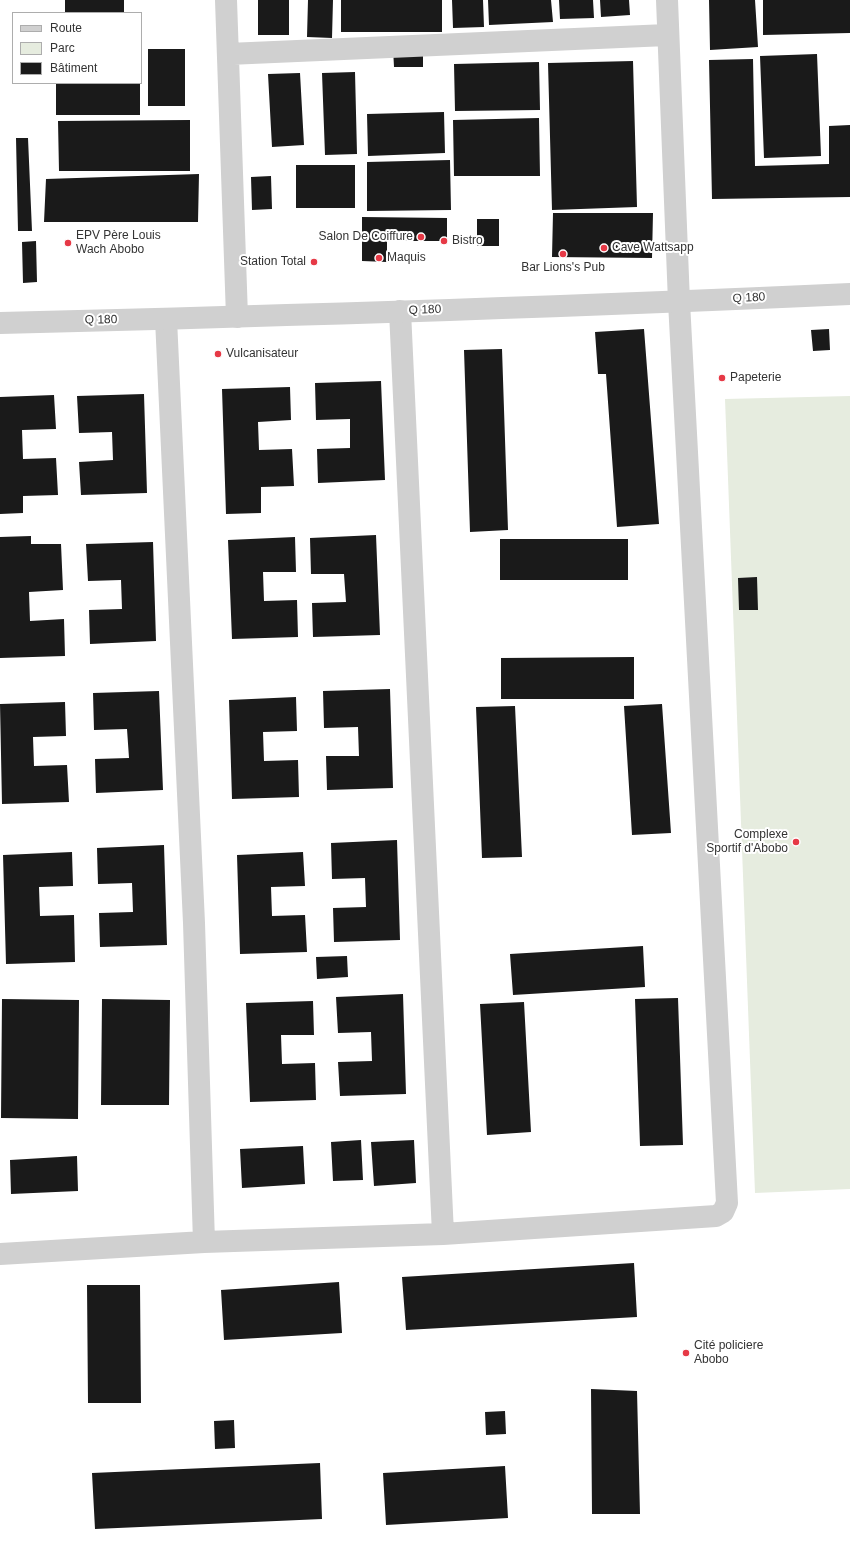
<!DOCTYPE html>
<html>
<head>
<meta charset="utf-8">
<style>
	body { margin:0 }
	#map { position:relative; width:850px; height:1566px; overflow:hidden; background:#fff; font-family:Arial,sans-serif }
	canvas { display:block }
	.legend { position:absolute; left:12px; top:12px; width:130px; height:72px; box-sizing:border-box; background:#fff; border:1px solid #adadad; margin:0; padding:5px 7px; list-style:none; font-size:12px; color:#333 }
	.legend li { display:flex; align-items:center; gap:8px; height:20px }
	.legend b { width:20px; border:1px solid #adadad }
</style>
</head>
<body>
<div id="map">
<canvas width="850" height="1566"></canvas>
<ul class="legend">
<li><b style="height:5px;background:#d0d0d0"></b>Route</li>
<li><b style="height:11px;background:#e6ecdf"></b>Parc</li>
<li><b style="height:11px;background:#1a1a1a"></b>Bâtiment</li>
</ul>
</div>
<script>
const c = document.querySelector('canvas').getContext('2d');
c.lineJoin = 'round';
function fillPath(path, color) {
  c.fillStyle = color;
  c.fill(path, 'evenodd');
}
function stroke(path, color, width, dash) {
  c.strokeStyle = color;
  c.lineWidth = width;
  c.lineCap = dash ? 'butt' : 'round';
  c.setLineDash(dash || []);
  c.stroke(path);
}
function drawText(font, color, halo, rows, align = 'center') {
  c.font = font + ' Arial,sans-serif';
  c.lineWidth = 4;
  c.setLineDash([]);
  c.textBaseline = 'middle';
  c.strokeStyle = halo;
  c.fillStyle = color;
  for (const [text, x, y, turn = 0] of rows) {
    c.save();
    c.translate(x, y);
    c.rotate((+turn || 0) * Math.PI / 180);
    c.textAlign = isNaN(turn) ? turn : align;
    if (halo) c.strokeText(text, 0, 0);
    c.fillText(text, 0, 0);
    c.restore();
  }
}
fillPath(new Path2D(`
	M850 396V1189L755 1193 725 399Z`), '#e6ecdf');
fillPath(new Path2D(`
	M65 0H124V13H65Z
	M258 0H289V35H258Z
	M308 0H333L332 38 307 37Z
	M341 0H442V32H341Z
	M452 0H483L484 27 453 28Z
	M488 0H551L553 22 489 25Z
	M559 0H593L594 18 560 19Z
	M600 0H629L630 15 601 17Z
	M709 0H755L758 47 710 50Z
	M763 0H850V33L763 35Z
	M423 46V67H394L393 48Z
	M148 49H185V106H148Z
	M817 54 821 156 764 158 760 56Z
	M753 59 755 166 829 164V126L850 125V197L712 199 709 60Z
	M633 61 637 207 552 210 548 63Z
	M539 62 540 110 455 111 454 64Z
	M355 72 357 154 325 155 322 73Z
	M300 73 304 145 272 147 268 74Z
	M56 83H140V115H56Z
	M444 112 445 153 368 156 367 114Z
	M539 118 540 176H454L453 120Z
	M190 120V171H59L58 121Z
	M16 138H28L32 231H18Z
	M450 160 451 210 367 211V162Z
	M296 165H355V208H296Z
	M199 174 198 222H44L46 179Z
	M271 176 272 209 252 210 251 177Z
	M553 213H653L652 258 552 257Z
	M362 217 447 218V241H387V262L362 261Z
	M477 219H499V246H477Z
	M36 241 37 282 23 283 22 242Z
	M644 329 659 524 617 527 606 374H598L595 332Z
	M829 329 830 350 813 351 811 330Z
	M502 349 508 530 470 532 464 350Z
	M381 381 385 480 318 483 317 449 350 448V419L316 420 315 383Z
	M290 387 291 420 258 422 259 450 292 449 294 486 261 487V513L226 514 222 389Z
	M144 394 147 493 81 495 79 462 113 460 112 432 79 433 77 396Z
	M54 395 56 429 22 430 23 459 56 458 58 495 23 496V513L0 514V397Z
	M376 535 380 635 313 637 312 603 346 602 344 574H311L310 538Z
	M31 536V544H61L63 590 29 592 30 621 64 619 65 656 0 658V537Z
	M295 537 296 572H263L264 601 297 600 298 637 232 639 228 540Z
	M500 539H628V580H500Z
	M153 542 156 641 90 644 89 610 122 609 121 580 88 581 86 544Z
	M757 577 758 610H739L738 578Z
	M634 657V699H501V658Z
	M390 689 393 788 327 790 326 756H359L358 727 324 728 323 691Z
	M159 691 163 790 96 793 95 759 129 758 127 729 94 730 93 693Z
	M296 697 297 731 263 732 264 761 298 760 299 797 232 799 229 700Z
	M65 702 66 736 33 737 34 766 67 765 69 802 2 804 0 704Z
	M662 704 671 833 632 835 624 706Z
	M515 706 522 857 482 858 476 707Z
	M397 840 400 940 334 942 333 908 366 907 365 878 332 879 331 843Z
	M164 845 167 945 100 947 99 913 133 912 132 883 98 884 97 848Z
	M72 852 73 886 39 887 40 916 74 915 75 962 6 964 3 855Z
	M303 852 305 886 271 887 272 916 305 915 307 952 240 954 237 855Z
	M643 946 645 987 513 995 510 954Z
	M347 956 348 977 317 979 316 957Z
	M403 994 406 1094 340 1096 338 1062 372 1061 371 1032 338 1033 336 997Z
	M678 998 683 1145 640 1146 635 999Z
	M2 999 79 1000 78 1119 1 1118Z
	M102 999 170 1000 169 1105H101Z
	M313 1001 314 1035H281L282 1064 315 1063 316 1100 250 1102 246 1003Z
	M524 1002 531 1132 487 1135 480 1004Z
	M361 1140 363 1180 333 1181 331 1142Z
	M414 1140 416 1183 374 1186 371 1142Z
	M303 1146 305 1184 242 1188 240 1149Z
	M77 1156 78 1191 11 1194 10 1160Z
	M634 1263 637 1317 406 1330 402 1277Z
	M339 1282 342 1333 224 1340 221 1290Z
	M87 1285H140L141 1403H88Z
	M591 1389 637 1391 640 1514H592Z
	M505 1411 506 1434 486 1435 485 1412Z
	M234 1420 235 1448 215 1449 214 1421Z
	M320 1463 322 1519 95 1529 92 1473Z
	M505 1466 508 1518 386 1525 383 1473Z`), '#1a1a1a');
stroke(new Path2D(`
	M226 0 237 317
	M228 54 667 35
	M400 311 443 1234
	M166 319 194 923 204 1242
	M0 1254 204 1242 443 1234 716 1216 723 1212 727 1203 679 302 667 0`), '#d0d0d0', 22);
stroke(new Path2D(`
	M0 323C283 316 567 307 850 294`), '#d0d0d0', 22);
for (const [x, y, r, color] of [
	[421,237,4,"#e63946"],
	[444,241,4,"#e63946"],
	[68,243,4,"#e63946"],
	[604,248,4,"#e63946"],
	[563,254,4,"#e63946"],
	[379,258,4,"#e63946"],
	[314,262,4,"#e63946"],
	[218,354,4,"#e63946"],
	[722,378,4,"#e63946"],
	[796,842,4,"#e63946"],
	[686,1353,4,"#e63946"]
]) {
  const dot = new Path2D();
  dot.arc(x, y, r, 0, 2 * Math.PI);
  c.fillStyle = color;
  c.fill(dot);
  stroke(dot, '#fff', 1.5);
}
drawText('12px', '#333', '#fff', [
	["EPV Père Louis",76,236],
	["Wach Abobo",76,250],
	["Salon De Coiffure",413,237,"right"],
	["Bistro",452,241],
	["Cave Wattsapp",612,248],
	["Maquis",387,258],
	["Station Total",306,262,"right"],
	["Bar Lions's Pub",563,268,"center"],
	["Vulcanisateur",226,354],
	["Papeterie",730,378],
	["Complexe",788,835,"right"],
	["Sportif d'Abobo",788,849,"right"],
	["Cité policiere",694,1346],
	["Abobo",694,1360]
], 'left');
drawText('12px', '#333', '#fff', [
	["Q 180",749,298,-3],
	["Q 180",425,310,-2],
	["Q 180",101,320,-1]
]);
</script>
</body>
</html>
